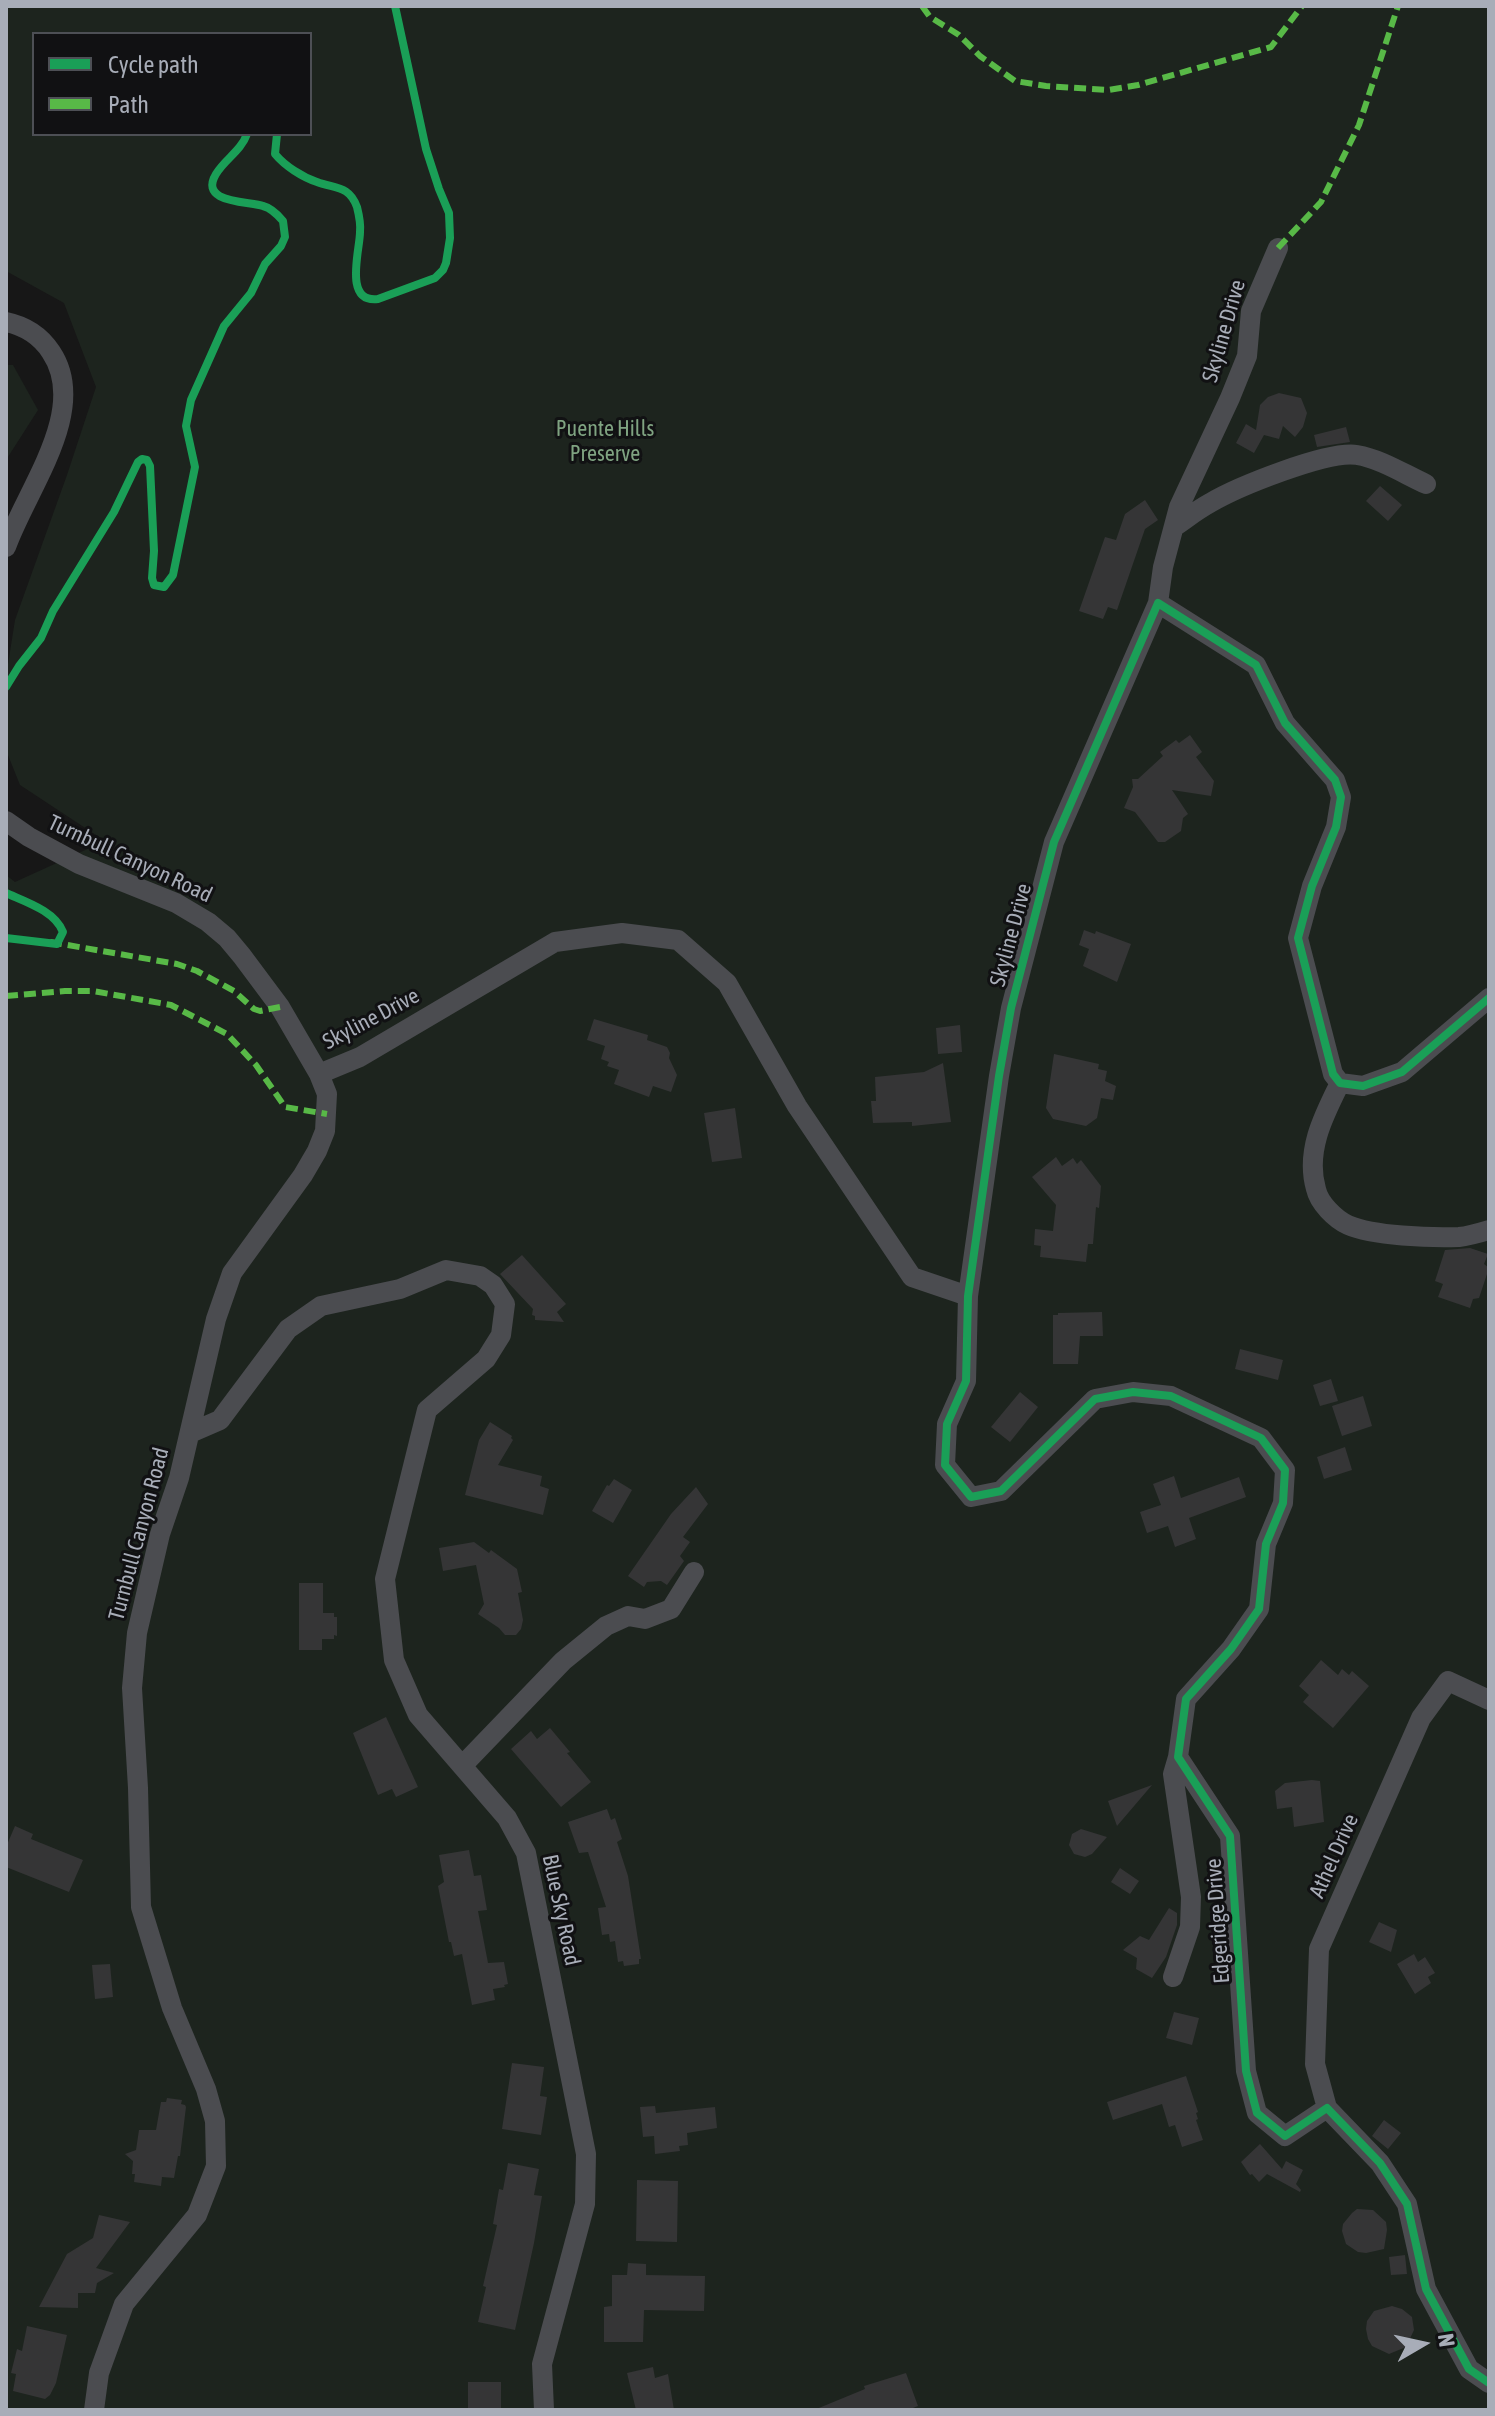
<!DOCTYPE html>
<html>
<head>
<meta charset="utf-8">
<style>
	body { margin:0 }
	#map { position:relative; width:1495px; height:2416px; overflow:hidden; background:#171717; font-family:"Asap Condensed",sans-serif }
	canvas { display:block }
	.frame { position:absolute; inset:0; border:8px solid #a8adb8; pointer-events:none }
	.legend { position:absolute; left:32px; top:32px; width:280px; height:104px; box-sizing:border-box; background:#111113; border:2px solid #4d4f55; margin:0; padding:10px 14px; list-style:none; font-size:24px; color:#a8adb8 }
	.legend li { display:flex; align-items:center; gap:16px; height:40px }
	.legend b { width:40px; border:2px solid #4d4f55 }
	.north { position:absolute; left:1383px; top:2304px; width:80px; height:80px; -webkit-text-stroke:6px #111113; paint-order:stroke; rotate:81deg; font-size:22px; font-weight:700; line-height:32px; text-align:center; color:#a8adb8 }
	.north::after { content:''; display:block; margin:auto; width:28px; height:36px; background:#a8adb8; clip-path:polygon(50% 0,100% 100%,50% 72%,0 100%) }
</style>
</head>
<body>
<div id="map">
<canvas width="1495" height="2416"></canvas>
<div class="frame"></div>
<ul class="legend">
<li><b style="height:10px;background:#1a9f57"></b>Cycle path</li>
<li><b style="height:10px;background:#58b947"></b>Path</li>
</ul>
<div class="north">N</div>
</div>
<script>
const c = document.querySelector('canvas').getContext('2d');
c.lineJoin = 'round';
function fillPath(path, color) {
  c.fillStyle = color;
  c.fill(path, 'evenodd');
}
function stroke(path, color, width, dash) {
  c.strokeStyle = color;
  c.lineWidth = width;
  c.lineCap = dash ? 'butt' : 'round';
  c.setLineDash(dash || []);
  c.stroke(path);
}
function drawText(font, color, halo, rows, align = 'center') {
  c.font = font + ' "Asap Condensed",sans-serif';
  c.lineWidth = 6;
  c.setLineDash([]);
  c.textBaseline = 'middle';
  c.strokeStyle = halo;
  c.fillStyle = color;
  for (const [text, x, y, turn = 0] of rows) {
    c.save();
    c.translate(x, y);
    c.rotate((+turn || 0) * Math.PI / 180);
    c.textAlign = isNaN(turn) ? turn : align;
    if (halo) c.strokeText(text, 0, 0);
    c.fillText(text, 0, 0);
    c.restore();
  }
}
fillPath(new Path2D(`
	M6 6H1489V2410H6V875L15 882 105 841 20 785 6 750V677L15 620 67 475 96 387 64 303 6 271ZM34 34H310V134H34Z
	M6 365H13L38 410 6 460Z`), '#1d241e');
fillPath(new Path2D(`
	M1279 393 1301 398 1307 413 1303 427 1295 437 1283 426 1279 439 1264 435 1254 453 1236 443 1246 424 1256 430 1260 405 1268 397Z
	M1346 427 1350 442 1317 447 1314 435Z
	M1380 486 1402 505 1388 521 1366 501Z
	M1145 500 1158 520 1145 529 1117 610 1108 607 1103 619 1079 611 1105 537 1116 540 1125 514Z
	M1190 735 1202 752 1196 757 1214 781 1211 796 1172 790 1188 814 1183 818 1181 831 1165 842H1158L1135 812 1124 808 1133 787 1132 779H1138L1163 756 1160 752 1176 740 1179 743Z
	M1084 930 1095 934 1096 931 1131 944 1117 982 1083 966 1089 949 1079 945Z
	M594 1019 648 1035 647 1040 667 1047 670 1053 669 1058 677 1075 671 1092 653 1086 649 1097 614 1084 619 1070 607 1066 609 1062 601 1059 605 1046 587 1040Z
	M960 1025 962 1052 938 1054 936 1028Z
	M1054 1054 1099 1064 1098 1069 1107 1071 1105 1081 1116 1086 1113 1100 1101 1098 1097 1118 1086 1126 1053 1119 1046 1108Z
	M943 1063 951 1122 912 1126V1122L873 1123 871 1101H876L875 1077 924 1072Z
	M735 1108 742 1158 712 1162 704 1113Z
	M1056 1157 1062 1166 1073 1158 1077 1164 1081 1160 1101 1186 1099 1208 1096 1207 1093 1244H1088L1086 1262 1040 1257 1041 1246 1034 1245 1035 1229 1053 1231 1056 1205 1032 1177Z
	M1470 1248 1488 1254 1484 1264 1489 1268 1479 1298 1473 1299 1470 1308 1438 1297 1443 1284 1435 1281 1445 1250Z
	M522 1255 566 1304 557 1312 564 1322 535 1320V1316L532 1315 533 1309 500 1274Z
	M1102 1312 1103 1336H1080L1078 1364H1053V1315H1058V1313Z
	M1240 1349 1283 1360 1278 1380 1235 1369Z
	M1331 1379 1338 1401 1320 1406 1313 1385Z
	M1020 1392 1038 1407 1010 1442 991 1427Z
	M1363 1396 1372 1426 1342 1436 1332 1406Z
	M490 1422 512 1436 511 1438 513 1440 498 1465 542 1476 540 1486 549 1489 543 1515 465 1495 479 1440Z
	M1345 1447 1352 1470 1324 1479 1317 1457Z
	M1174 1476 1181 1498 1239 1477 1246 1497 1189 1518 1196 1539 1175 1547 1168 1526 1147 1533 1140 1512 1161 1505 1153 1484Z
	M614 1479 632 1490 613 1523 592 1511 607 1485 609 1486Z
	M696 1487 708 1504 683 1537 690 1542 680 1556 684 1561 667 1585 661 1581 647 1582 644 1587 628 1576 671 1514Z
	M474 1542 489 1553 491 1550 517 1569 522 1592 518 1593 523 1620 521 1629 516 1635H505L499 1628 478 1614 484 1604 476 1565 443 1571 439 1548Z
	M299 1583H323V1613H334V1617H337V1636L334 1635V1639H322V1650H299Z
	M1321 1660 1338 1675 1342 1669 1349 1675 1352 1671 1369 1686 1333 1728 1303 1702 1309 1695 1299 1686Z
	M386 1717 418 1787 396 1797 392 1789 378 1795 353 1733Z
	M550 1728 570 1752 567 1753 591 1782 561 1807 511 1749 531 1731 537 1739Z
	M1312 1780 1320 1781 1324 1822 1294 1827 1292 1807 1277 1809 1275 1791 1285 1783Z
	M1152 1785 1117 1826 1108 1801Z
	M607 1809 611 1820 615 1818 622 1839 617 1842 628 1876 641 1959H639V1964L624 1966 623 1961 618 1962 615 1941 610 1942 609 1934 602 1935 598 1908 606 1907 588 1852 579 1853 568 1822Z
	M15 1826 33 1834 31 1839 83 1860 69 1892 6 1867V1847Z
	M1081 1829 1107 1837 1092 1854 1085 1857 1074 1854 1069 1845 1072 1834Z
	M469 1850 474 1876 481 1875 487 1910 478 1911 488 1963 504 1962 508 1984 504 1985 505 1987 493 1989 495 2000 472 2005 462 1954 454 1956 451 1942H449L438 1886 444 1882 439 1855Z
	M1120 1868 1139 1881 1130 1894 1111 1882Z
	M1169 1908 1177 1913V1925L1166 1957 1152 1978 1136 1969 1137 1958 1123 1950 1140 1936 1149 1940Z
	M1379 1922 1397 1930 1391 1952 1369 1942Z
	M1414 1954 1418 1962 1425 1957 1435 1973 1428 1977 1431 1983 1415 1994 1397 1964Z
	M110 1964 113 1997 95 1999 92 1965Z
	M1174 2012 1199 2018 1192 2045 1166 2038Z
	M512 2063 544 2067 540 2096 547 2097 541 2135 502 2129Z
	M1186 2076 1198 2112 1196 2113 1198 2119 1196 2120 1203 2140 1182 2147 1175 2125 1169 2127 1162 2104 1113 2120 1107 2102Z
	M167 2098 182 2100 181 2104 185 2105 186 2107 180 2156H178L174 2178 162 2177 161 2186 134 2182 135 2174H132L133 2161 125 2154 136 2150 139 2130H156L161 2102H166Z
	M655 2106 656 2113 715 2107 717 2128 687 2133 688 2145 679 2146 680 2151 655 2154 654 2136 643 2137 640 2107Z
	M1384 2120 1401 2133 1388 2149 1372 2136Z
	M1260 2144 1282 2169 1286 2161 1303 2170 1296 2184 1301 2190 1300 2192 1267 2174 1259 2182 1252 2174 1250 2175 1241 2162Z
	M508 2163 539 2169 534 2195 542 2196 534 2243 515 2330 478 2322 486 2287 483 2286 497 2225 493 2224 499 2189 503 2190Z
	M637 2180 678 2181 677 2242 636 2241Z
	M1357 2209 1373 2210 1386 2222 1387 2230 1384 2249 1366 2253 1358 2252 1346 2244 1342 2231 1343 2224 1352 2213Z
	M99 2215 130 2222 96 2268 114 2273 97 2283 95 2293H78V2308L39 2307 67 2254 93 2238Z
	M1405 2255 1407 2274 1391 2275 1389 2257Z
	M628 2263 646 2264V2275L705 2276 704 2311 644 2310 643 2342H604V2307L612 2306V2275H627Z
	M1392 2306 1402 2309 1412 2317 1414 2330 1406 2347 1389 2354 1372 2346 1368 2339 1366 2329 1367 2321 1374 2311Z
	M27 2326 67 2335 56 2383 50 2395 45 2399 13 2391 16 2374 11 2373 17 2349 22 2351Z
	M653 2367 655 2378 668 2374 674 2410H636L627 2373Z
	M906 2373 918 2406 908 2410H814L865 2389 864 2386Z
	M468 2382H501V2410H468Z`), '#353536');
stroke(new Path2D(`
	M1278 248 1251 311 1247 356 1230 398 1179 507 1163 567 1158 603 1054 842 1011 1008 999 1076 968 1296 966 1381 947 1424 945 1465 971 1497 1001 1491 1095 1399 1133 1392 1171 1396 1261 1438 1285 1470 1283 1503 1266 1544 1259 1609 1231 1649 1186 1699 1178 1757 1230 1836 1246 2071 1257 2113 1285 2136 1327 2108 1380 2163 1407 2204 1426 2289 1469 2369 1489 2383
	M6 322C25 326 40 335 51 352 90 410 26 490 6 547
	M1174 527C1186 519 1197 510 1210 503 1237 487 1328 450 1357 455 1381 459 1404 474 1426 484
	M1158 603 1256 665 1285 723 1335 780 1341 797 1336 827 1312 886 1298 938 1333 1074 1340 1083 1363 1086 1402 1072 1489 998
	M6 821 29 837 79 864 176 903 208 922 227 938 242 956 280 1007 319 1074 327 1094 325 1131 317 1151 303 1175 232 1273 216 1319 179 1478 160 1534 137 1633 132 1688 138 1788 141 1907 172 2008 206 2089 215 2121 216 2166 197 2215 124 2304 99 2373 94 2410
	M319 1074 360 1057 555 942 622 933 678 940 727 983 797 1106 912 1277 968 1296
	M1340 1083C1324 1115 1305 1151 1316 1189 1319 1203 1335 1219 1348 1225 1373 1236 1431 1238 1459 1237 1469 1236 1479 1233 1489 1230
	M190 1433 220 1420 288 1329 321 1306 400 1289 446 1270 480 1276 493 1285 505 1304 501 1335 486 1359 427 1410 385 1579 394 1660 418 1715 507 1818 526 1853 586 2154 585 2204 542 2364 544 2410
	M462 1766 563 1661 606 1626 628 1616 645 1619 671 1609 694 1572
	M1173 1977 1190 1927 1191 1897 1173 1774 1178 1757
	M1327 2108 1315 2064 1319 1949 1421 1718 1448 1681 1489 1700`), '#4b4c50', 20);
stroke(new Path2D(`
	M922 6 930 17 959 35 980 56 1015 81 1046 86 1108 90 1138 85 1271 47 1302 6
	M1278 248 1321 202 1359 125 1398 6
	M50 942 177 964 197 971 234 991 254 1009 260 1011 280 1007
	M6 996 65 991H93L171 1005 227 1034 256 1065 285 1107 327 1114`), '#58b947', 6, [12, 6]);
stroke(new Path2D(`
	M277 134 275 154C285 166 302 177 317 182 335 189 349 185 357 207 359 215 361 223 360 232 360 250 343 303 378 299L435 278 443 270 446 263 450 238 449 213 439 189 426 149 395 6
	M6 687 19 666 41 638 53 611 114 512 138 462 142 459 147 460 150 466 154 551 152 578 154 585 164 587 173 575 195 467 186 426 191 400 224 326 251 293 265 264 281 246 285 237 283 221C278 215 271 208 263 206 250 201 198 204 216 174 225 159 241 151 247 134
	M6 893C26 902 55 911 63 932L57 944 6 938
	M1489 998 1402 1072 1363 1086 1340 1083 1333 1074 1298 938 1312 886 1336 827 1341 797 1335 780 1285 723 1256 665 1158 603 1054 842 1011 1008 999 1076 968 1296 966 1381 947 1424 945 1465 971 1497 1001 1491 1095 1399 1133 1392 1171 1396 1261 1438 1285 1470 1283 1503 1266 1544 1259 1609 1231 1649 1186 1699 1178 1757 1230 1836 1246 2071 1257 2113 1285 2136 1327 2108 1380 2163 1407 2204 1426 2289 1469 2369 1489 2383`), '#1a9f57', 8);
drawText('22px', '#a8adb8', '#111113', [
	["Skyline Drive",1224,331,-74],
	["Turnbull Canyon Road",130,859,25],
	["Skyline Drive",1011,935,-75],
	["Skyline Drive",371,1019,-28],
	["Turnbull Canyon Road",139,1534,-75],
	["Athel Drive",1334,1856,-66],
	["Blue Sky Road",561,1910,78],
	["Edgeridge Drive",1218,1921,-94]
]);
drawText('22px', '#7fa381', '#111113', [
	["Puente Hills",605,429],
	["Preserve",605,454]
]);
</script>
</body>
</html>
